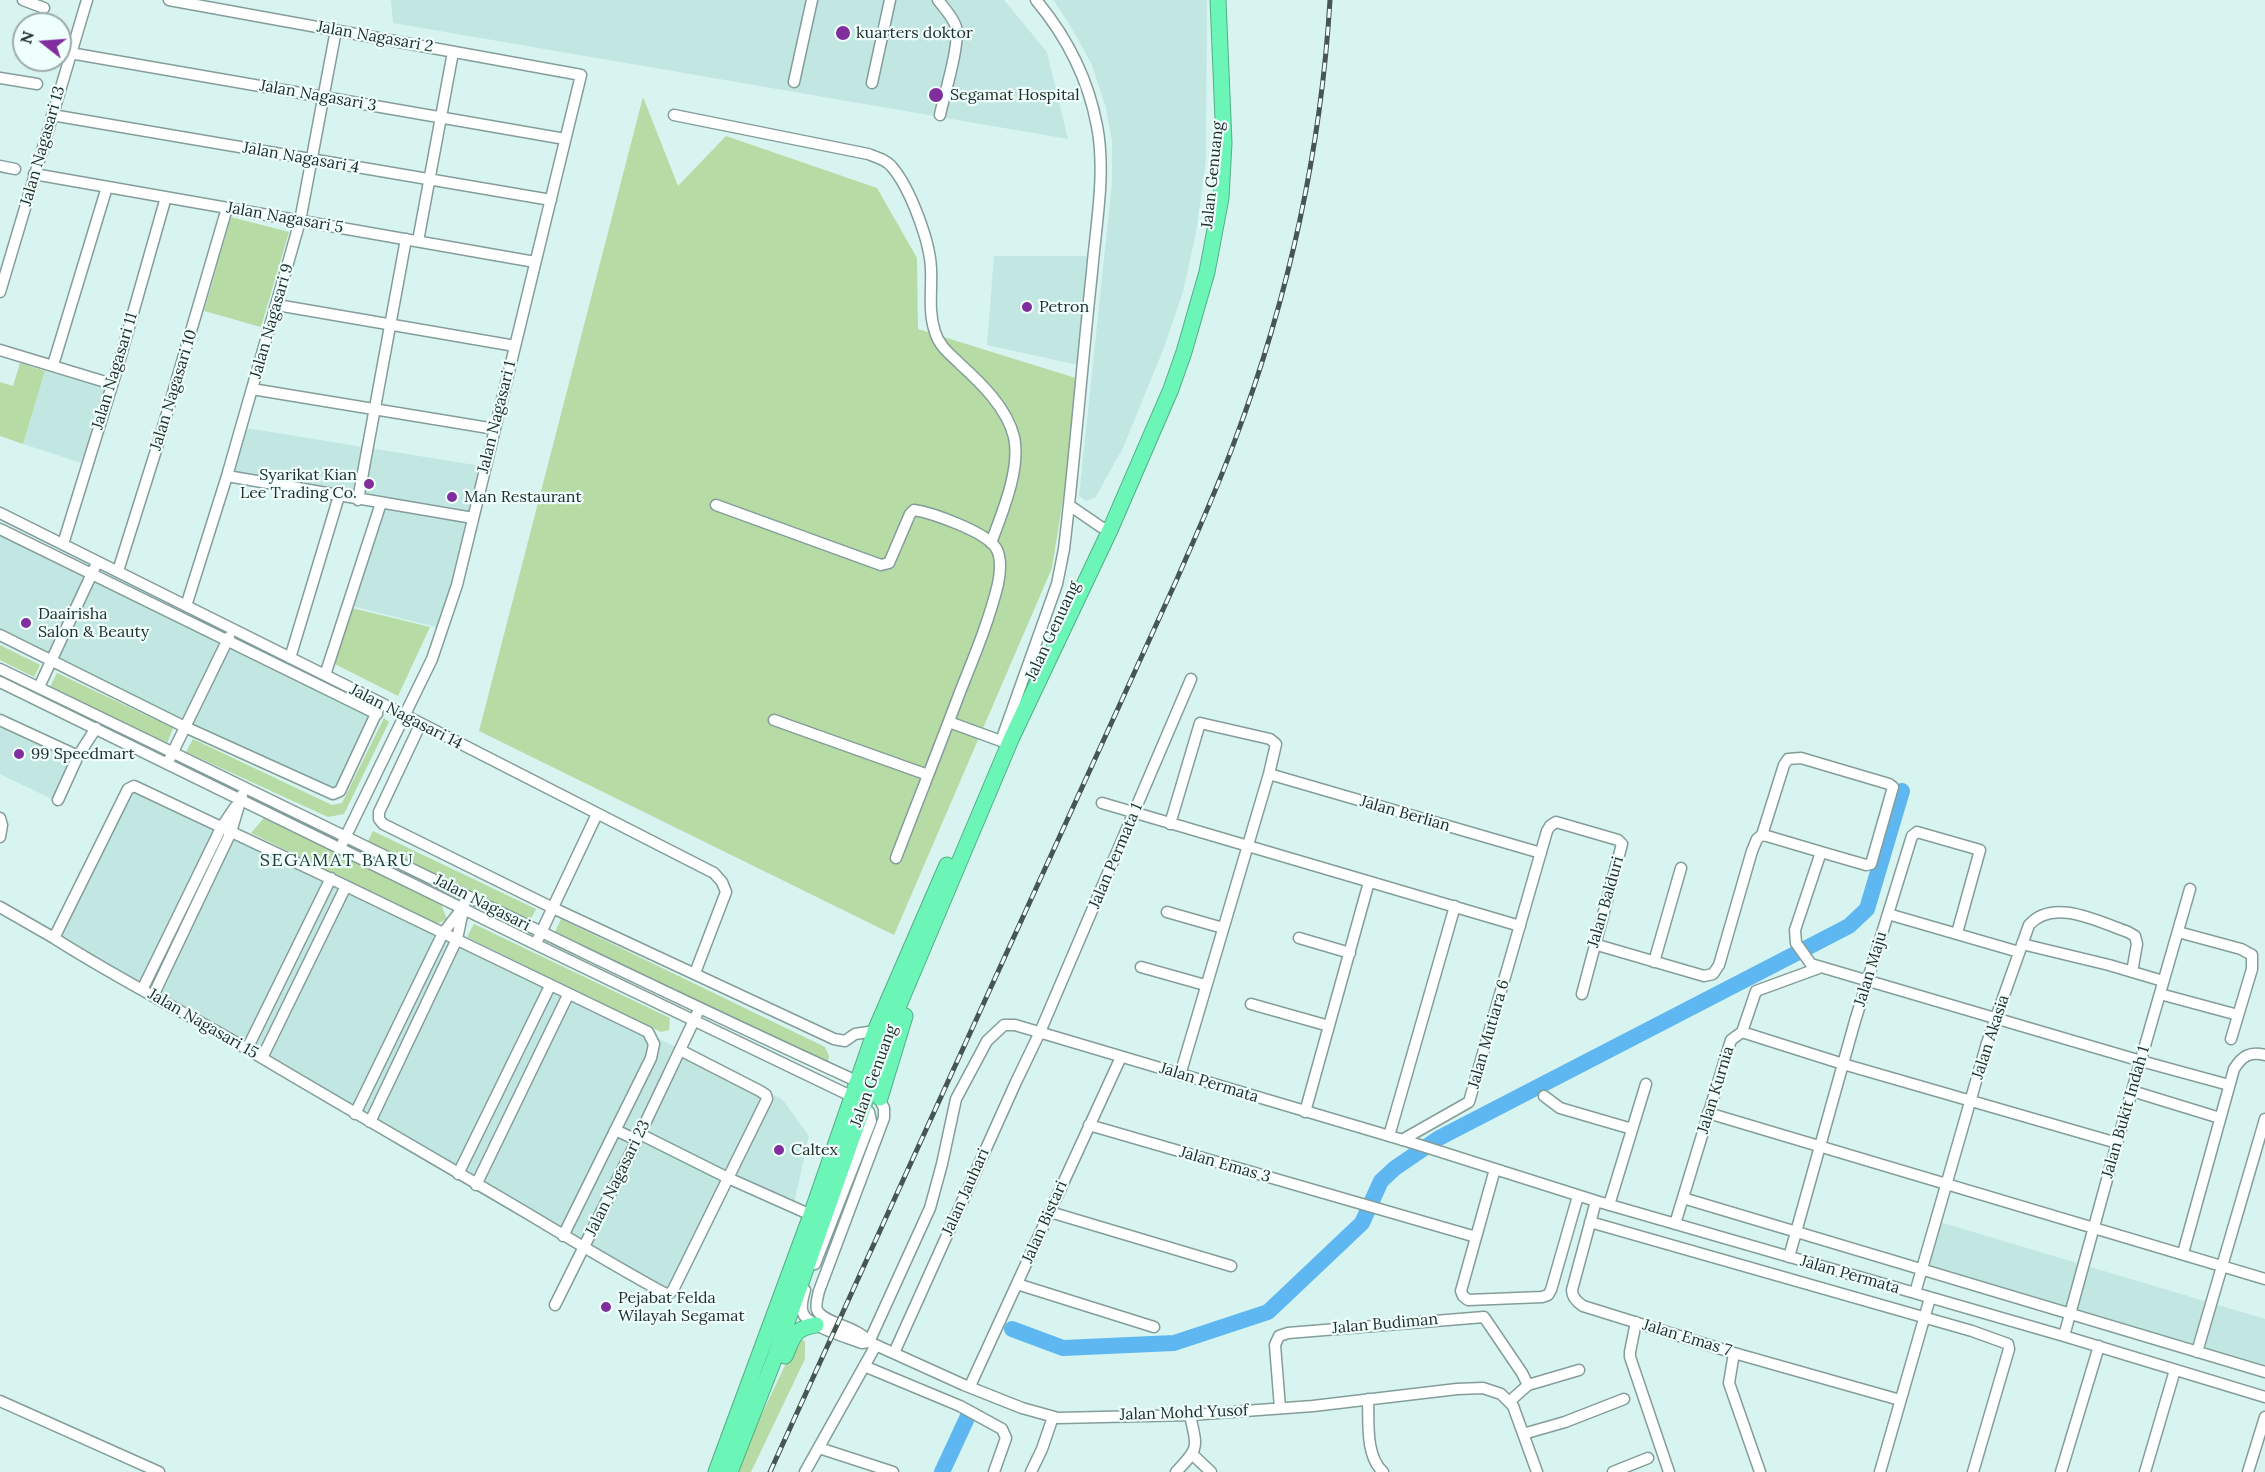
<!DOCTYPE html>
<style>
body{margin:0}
#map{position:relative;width:2265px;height:1472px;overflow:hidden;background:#d8f4f0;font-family:Lora,serif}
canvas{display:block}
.north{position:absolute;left:12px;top:12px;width:60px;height:60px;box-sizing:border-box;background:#eefffc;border:2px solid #9daba9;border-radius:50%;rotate:287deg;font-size:16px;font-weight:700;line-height:24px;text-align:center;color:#232e2c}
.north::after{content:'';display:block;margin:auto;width:21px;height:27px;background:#802d9d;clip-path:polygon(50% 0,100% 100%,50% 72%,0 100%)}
</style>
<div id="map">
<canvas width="2265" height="1472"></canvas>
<div class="north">N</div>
</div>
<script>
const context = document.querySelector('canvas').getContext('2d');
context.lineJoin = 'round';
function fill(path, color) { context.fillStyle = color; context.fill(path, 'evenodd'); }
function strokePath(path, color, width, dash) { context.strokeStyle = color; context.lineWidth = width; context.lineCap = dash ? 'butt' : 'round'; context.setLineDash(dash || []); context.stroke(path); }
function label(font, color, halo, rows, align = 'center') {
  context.font = font + ' Lora,serif'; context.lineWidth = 4.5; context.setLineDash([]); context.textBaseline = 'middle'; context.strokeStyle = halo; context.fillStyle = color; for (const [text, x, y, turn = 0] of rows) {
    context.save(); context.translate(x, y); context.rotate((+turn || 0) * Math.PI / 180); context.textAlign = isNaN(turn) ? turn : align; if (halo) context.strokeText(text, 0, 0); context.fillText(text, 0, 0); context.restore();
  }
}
const built = new Path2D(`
 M391 0H1004L1047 52 1068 139 393 23Z
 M1053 0H1207L1206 160 1196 233 1183 292 1163 350 1123 448 1095 498 1086 501 1079 496 1112 182V141L1106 108 1091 63 1068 22Z
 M994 256H1088L1078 365 987 345Z
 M45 371 105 389 81 463 23 444Z
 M246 428 481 466 440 628 351 606 383 508 231 480Z
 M0 526 381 712 343 794 0 639Z
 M0 717 83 755 60 803 0 774Z
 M136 783 782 1099 809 1136 792 1212 729 1183 674 1296 49 939Z
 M1933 1220 2265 1319V1376L1918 1271Z`);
const green = new Path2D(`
 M643 97 678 186 726 136 877 188 917 258 918 329 1082 380 1052 568 894 935 479 731Z
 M231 217 289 232 261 327 204 311Z
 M20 363 45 371 23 444 0 436V382L13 386Z
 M352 608 430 627 398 696 335 664Z
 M0 645 40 665 34 677 0 660Z
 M57 673 173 728 167 744 49 689Z
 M384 718 389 722 344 814 328 817 186 752 193 739 332 805 342 803Z
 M264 818 441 904 447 919 437 924 251 833Z
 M373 831 536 909 529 923 367 843Z
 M561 919 825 1047 829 1056 828 1061 823 1062 554 934Z
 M474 924 670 1018 669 1030 661 1032 467 937Z
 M799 1336 805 1342V1359L751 1472H738L759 1420Z`);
const river = new Path2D(`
 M1012 1329 1063 1348 1174 1343 1268 1312 1362 1223 1381 1181 1395 1168 1439 1138 1849 926 1867 909 1902 791
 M942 1472 968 1416`);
const minor = new Path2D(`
 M23 0 44 8
 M169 0 581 75 457 585 432 659 343 842
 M938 0C944 8 953 17 956 27 960 46 944 95 940 115
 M70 53 565 139
 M0 78 37 84
 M794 82 812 0
 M872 83 890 0
 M52 115 551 200
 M674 115 868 154C876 157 887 160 892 167 910 188 930 241 931 269 932 290 928 311 935 332 939 346 950 354 960 364 981 383 1007 408 1014 437 1021 469 1002 513 991 543
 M0 166 15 169
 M34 174 535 262
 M418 241 453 52
 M0 292 87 0
 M277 305 515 346
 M0 350 112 384
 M53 365 107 187
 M252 389 495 429
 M227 476 473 518
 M358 500 406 239
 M716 505 881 565 889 563 910 514 914 510C933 513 986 532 996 548 1002 558 1000 574 998 584 989 621 974 657 960 692 939 748 917 803 896 858
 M1069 505 1101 527 1110 530
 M0 513 381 703 714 873 722 882 726 892 695 973
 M0 529 377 714
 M63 544 118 366 166 197
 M118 571 158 444 227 208
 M186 606 227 476 300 221 336 30
 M0 635 185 727 333 794 340 791 381 703
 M290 658 339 496
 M0 669C288 807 573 951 863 1084
 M325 675 381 503
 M0 682 535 944 853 1097 869 1112 871 1121 815 1264
 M39 687 95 567
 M0 720 78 756
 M774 720 928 775
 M949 722 1001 741 1057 584 1064 549C1075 457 1082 364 1092 272 1096 224 1106 173 1097 126 1088 78 1067 37 1036 0
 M420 725 379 812V819L383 824 553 908 834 1039 845 1041 855 1034 875 1031
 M170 758 229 637
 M1269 774 1541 853
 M58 800 78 756 96 728
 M1102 803 1520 926
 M0 818 2 825 0 837
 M1170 824 1200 723 1270 739 1276 744 1269 774 1180 1075
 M1762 835 1784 765 1788 759 1801 758 1889 784 1893 787 1871 864 1866 865 1821 852
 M0 907 54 938
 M1167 912 1223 928
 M1888 914 2019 952
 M2178 932 2241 949 2252 955V969L2231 1039
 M1299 938 1350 953
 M538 939 597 814
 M1594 944 1704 976 1713 974 1719 965 1752 851 1757 839 1762 835 1767 836 1821 852 1795 930 1796 943 1811 964 2141 1061 2229 1085
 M2022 944 2109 965 2163 981
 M1654 962 1681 868
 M1141 967 1205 985
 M142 990 221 828 235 807
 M2160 994 2238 1015
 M153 996 231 832 242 795
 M1251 1004 1329 1026
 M1742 1032 1843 1064 2117 1143
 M247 1049 331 878
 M262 1058 346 886
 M2132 1091 2220 1118
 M1544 1096 1560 1108 1632 1129
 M1305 1112 1369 882
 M1708 1113 2265 1279
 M355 1114 443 933 461 910
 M370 1122 457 939 465 901
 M1089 1125 1476 1237
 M615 1130 637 1140
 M640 1134 728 1178 811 1215
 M1389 1136 1455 906
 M1402 1140 1469 1102 1547 831 1550 826 1556 822 1618 840 1622 844 1582 994
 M1495 1169 1461 1291 1463 1296 1468 1300 1542 1297 1548 1295 1551 1290 1578 1196
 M458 1174 550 986
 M476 1185 568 995
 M1683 1198 2265 1372
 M1596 1201 1572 1290C1572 1297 1577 1302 1583 1306L1734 1353 1900 1400
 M1609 1205 1646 1084
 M1050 1212 1231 1266
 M1590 1222 1972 1331 2008 1344 2009 1349 1973 1472
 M1675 1224 1731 1040 1742 1032 1756 991 1819 968
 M563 1236 651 1058 654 1044 648 1032 346 886 134 786 128 789 54 938C116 978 183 1011 247 1049 339 1104 432 1157 525 1212 572 1240 618 1268 666 1294L670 1293 673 1290 767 1099 766 1095 760 1091 680 1050
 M2183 1253 2234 1069C2242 1056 2250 1051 2265 1055
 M1789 1257 1855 1021 1912 836 1917 832 1980 850 1957 933
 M1017 1284 1154 1327
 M805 1290C803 1297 800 1306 803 1313 807 1326 849 1338 862 1343L869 1342 964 1385 1022 1408 1058 1418 1190 1415 1313 1406 1457 1389 1483 1388 1501 1394 1513 1406 1537 1472
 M1915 1293 1987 1043 2029 925C2053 897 2099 922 2128 932L2135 936 2137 944 2132 972
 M555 1305 640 1134 697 1014
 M1636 1322 1630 1352V1357L1669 1472
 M2064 1336 2117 1143 2190 889
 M869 1342 930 1208 942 1164 956 1099 987 1041 1004 1025H1015L1413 1143 1596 1201 2064 1336 2265 1397
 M869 1342C858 1326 824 1324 817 1310 815 1304 818 1296 819 1291L884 1118V1108L876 1093
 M2197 1352 2265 1119
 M894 1353 1016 1082 1040 1032 1191 679
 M1734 1353 1729 1383 1760 1472
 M864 1366 960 1406 1002 1429 1006 1438 994 1472
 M970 1386 1121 1057
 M1368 1399C1369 1422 1365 1455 1383 1472
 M0 1401 159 1472
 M1510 1401 1528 1385 1579 1370
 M1280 1408 1275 1345 1279 1336 1288 1333 1484 1317 1522 1373 1528 1385
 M1523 1434 1565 1422 1624 1399
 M819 1448 893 1472
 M1193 1455 1211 1472
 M805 1472 876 1345
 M1031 1472 1042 1449 1053 1417
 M1176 1472C1200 1447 1197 1448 1190 1415
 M1613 1472 1648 1458
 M1880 1472 1930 1298
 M2061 1472 2099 1346
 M2145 1472 2175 1370
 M2248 1472 2265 1417`);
const highway = new Path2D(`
 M880 1098 905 1016
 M785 1356C794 1336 793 1329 816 1325
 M716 1472 811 1215 875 1031 947 865
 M730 1472 772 1365 899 1005 1012 737 1110 530 1171 389 1184 352 1207 272 1221 198 1224 143 1218 0`);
const rail = new Path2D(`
 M770 1472 1177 579C1197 533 1218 487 1235 440 1288 299 1321 150 1330 0`);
const markers = [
 [843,33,8,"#802d9d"],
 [936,95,8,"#802d9d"],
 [1027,307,6,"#802d9d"],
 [369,484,6,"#802d9d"],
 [452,497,6,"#802d9d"],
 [26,623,6,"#802d9d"],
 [19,754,6,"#802d9d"],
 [779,1150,6,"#802d9d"],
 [606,1307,6,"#802d9d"]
];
const poiNames = [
 ["kuarters doktor",856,33],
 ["Segamat Hospital",950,95],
 ["Petron",1039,307],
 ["Syarikat Kian",357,475,"right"],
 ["Lee Trading Co.",357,493,"right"],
 ["Man Restaurant",464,497],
 ["Daairisha",38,614],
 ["Salon & Beauty",38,632],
 ["99 Speedmart",31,754],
 ["Caltex",791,1150],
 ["Pejabat Felda",618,1298],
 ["Wilayah Segamat",618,1316]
];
const streetNames = [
 ["Jalan Nagasari 2",375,37,10],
 ["Jalan Nagasari 3",318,96,10],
 ["Jalan Nagasari 13",43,146,-74],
 ["Jalan Nagasari 4",301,158,10],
 ["Jalan Genuang",1213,175,-84],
 ["Jalan Nagasari 5",285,218,10],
 ["Jalan Nagasari 9",272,321,-74],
 ["Jalan Nagasari 11",115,371,-73],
 ["Jalan Nagasari 10",174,390,-73],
 ["Jalan Nagasari 1",497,417,-76],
 ["Jalan Genuang",1053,631,-65],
 ["Jalan Nagasari 14",406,717,27],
 ["Jalan Berlian",1405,814,16],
 ["Jalan Permata 1",1116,856,-67],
 ["Jalan Balduri",1606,902,-74],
 ["Jalan Nagasari",482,903,27],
 ["Jalan Maju",1871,969,-73],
 ["Jalan Nagasari 15",203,1024,30],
 ["Jalan Mutiara 6",1489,1034,-74],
 ["Jalan Akasia",1991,1037,-72],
 ["Jalan Genuang",874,1076,-70],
 ["Jalan Permata",1209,1083,17],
 ["Jalan Kurnia",1716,1090,-73],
 ["Jalan Bukit Indah 1",2126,1112,-74],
 ["Jalan Emas 3",1225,1165,16],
 ["Jalan Nagasari 23",618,1178,-64],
 ["Jalan Jauhari",966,1192,-66],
 ["Jalan Bistari",1045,1222,-66],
 ["Jalan Permata",1850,1275,16],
 ["Jalan Budiman",1385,1324,-5],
 ["Jalan Emas 7",1687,1338,17],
 ["Jalan Mohd Yusof",1184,1413,-2]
];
const neighbourhoodNames = [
 ["SEGAMAT BARU",337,861]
];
fill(built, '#c2e7e3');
fill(green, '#b6dba5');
strokePath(river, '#5eb7f0', 16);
strokePath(minor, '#839d9a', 13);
strokePath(highway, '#52af86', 17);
strokePath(minor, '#fff', 10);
strokePath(highway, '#6bf5b7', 15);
strokePath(rail, '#475653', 5);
strokePath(rail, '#eefffc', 3, [9]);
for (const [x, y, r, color] of markers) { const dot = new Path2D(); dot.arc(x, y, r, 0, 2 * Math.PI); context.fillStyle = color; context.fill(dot); strokePath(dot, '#eefffc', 2); }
label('16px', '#232e2c', '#eefffc', poiNames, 'left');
label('16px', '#232e2c', '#eefffc', streetNames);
context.letterSpacing = '1.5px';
label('18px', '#1f3734', '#eefffc', neighbourhoodNames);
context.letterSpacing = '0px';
</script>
